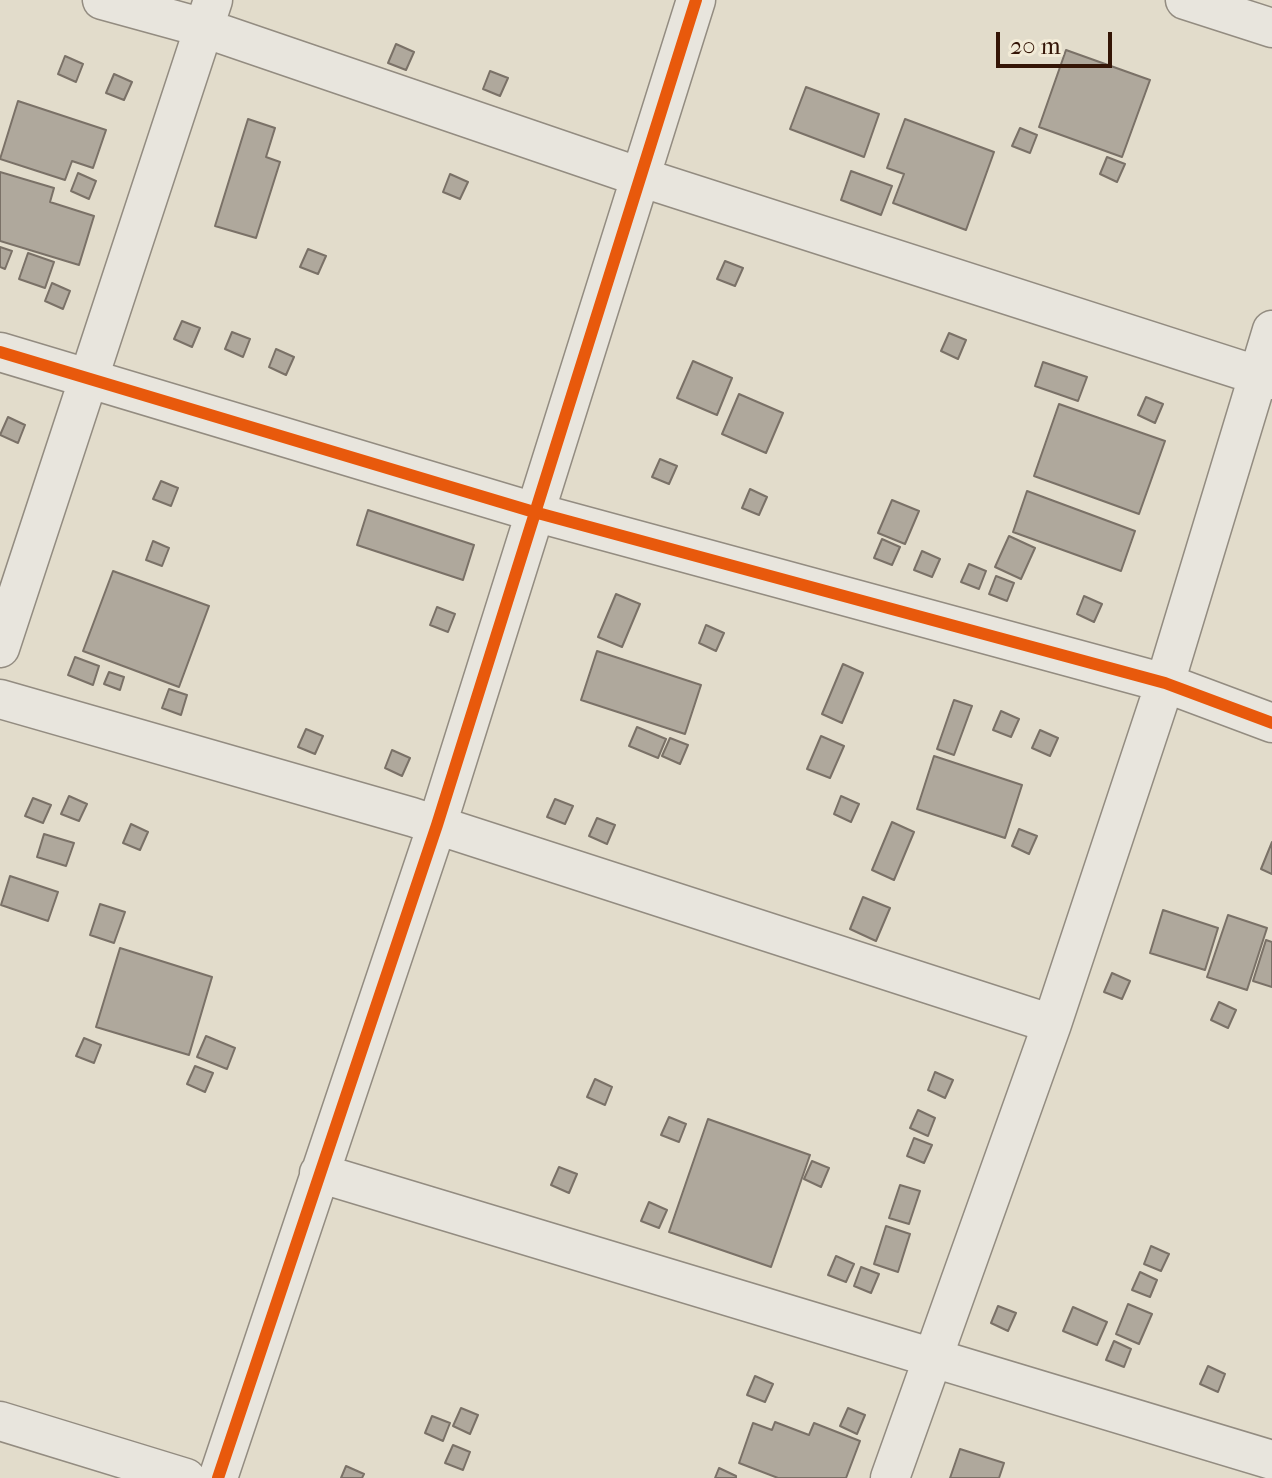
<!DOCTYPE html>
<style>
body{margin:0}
#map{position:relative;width:1272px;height:1478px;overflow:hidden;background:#e2dccb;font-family:"IM FELL French Canon",serif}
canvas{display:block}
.scale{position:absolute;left:996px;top:32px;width:116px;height:36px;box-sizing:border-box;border:4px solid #341506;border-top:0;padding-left:10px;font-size:24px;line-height:28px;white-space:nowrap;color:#341506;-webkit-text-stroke:6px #f2ebd7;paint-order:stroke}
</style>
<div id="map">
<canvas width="1272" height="1478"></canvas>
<div class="scale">20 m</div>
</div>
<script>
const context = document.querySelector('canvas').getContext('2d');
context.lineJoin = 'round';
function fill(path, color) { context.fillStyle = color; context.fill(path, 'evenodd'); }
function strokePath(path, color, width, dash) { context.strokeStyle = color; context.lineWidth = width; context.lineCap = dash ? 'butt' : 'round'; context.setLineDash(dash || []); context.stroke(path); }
const building = new Path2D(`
 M396 44 414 52 406 70 388 63Z
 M1066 50 1150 80 1122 157 1039 127Z
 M65 56 83 64 76 82 58 74Z
 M490 71 508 78 500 96 483 89Z
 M114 74 132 82 124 100 106 93Z
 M806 87 879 114 864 157 790 129Z
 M18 101 106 130 93 168 72 161 65 180 0 159Z
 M248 119 275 128 266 157 280 162 256 238 215 226Z
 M905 119 994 152 966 230 893 203 904 174 887 168Z
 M1020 128 1037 135 1030 153 1012 146Z
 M1107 157 1125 164 1117 182 1100 174Z
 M851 171 892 186 881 215 841 200Z
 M0 172 54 188 50 202 94 216 79 265 0 241Z
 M78 173 96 181 89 199 71 191Z
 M450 174 468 182 460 199 443 192Z
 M0 247 12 251 5 269 0 267Z
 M308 249 326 256 318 274 300 267Z
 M28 253 54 262 45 288 19 279Z
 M725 261 743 268 735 286 717 279Z
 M52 283 70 291 63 309 45 301Z
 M182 321 200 328 192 347 174 339Z
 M232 332 250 339 243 357 225 349Z
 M949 333 966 340 958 359 941 351Z
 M276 349 294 357 286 375 269 367Z
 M693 361 732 378 717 415 677 398Z
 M1043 362 1087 377 1078 401 1035 386Z
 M739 394 783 413 766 453 722 434Z
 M1146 397 1163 404 1155 423 1138 415Z
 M1059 404 1165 441 1139 514 1034 476Z
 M8 417 25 425 18 443 0 435Z
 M660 459 677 466 669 484 652 477Z
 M161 481 178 488 171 506 153 499Z
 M750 489 767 497 759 515 742 508Z
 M1027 491 1135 531 1121 571 1013 532Z
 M892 500 919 511 905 544 878 533Z
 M368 510 474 545 463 580 357 545Z
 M1009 536 1035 548 1021 579 995 567Z
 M882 539 900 547 892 565 874 558Z
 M153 541 169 548 162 566 146 560Z
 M922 551 940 559 932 577 914 570Z
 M969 564 986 571 979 589 961 582Z
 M113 571 209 606 179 687 83 651Z
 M996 576 1014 583 1007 601 989 594Z
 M616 594 640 604 622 647 598 637Z
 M1084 596 1102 604 1094 622 1077 614Z
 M437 607 455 614 448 632 430 625Z
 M706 625 724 633 716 651 699 643Z
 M597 651 701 685 685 734 581 700Z
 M75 657 99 666 93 685 68 675Z
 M843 664 863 673 842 723 822 714Z
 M109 672 124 677 120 690 104 684Z
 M169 689 187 695 181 715 162 708Z
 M954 700 972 706 954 755 937 749Z
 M1001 711 1019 719 1011 737 993 730Z
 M637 727 666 739 658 758 629 746Z
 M306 729 323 736 315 754 298 747Z
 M1040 730 1058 738 1050 756 1032 748Z
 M821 736 844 746 830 778 807 769Z
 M670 738 688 745 680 764 662 756Z
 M392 750 410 758 402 776 385 768Z
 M934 756 1022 785 1005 838 917 809Z
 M69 796 87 804 79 821 61 814Z
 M841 796 859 804 851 822 834 814Z
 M33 798 51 805 43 823 25 816Z
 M555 799 573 806 565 824 547 817Z
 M597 818 615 825 607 844 589 836Z
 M892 822 914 832 894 880 872 870Z
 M131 824 148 832 140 850 123 843Z
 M1019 829 1037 836 1029 854 1012 846Z
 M44 834 74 843 66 866 37 857Z
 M1272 842V874L1261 869Z
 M10 876 58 892 48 921 1 905Z
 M863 897 890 908 876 941 850 929Z
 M100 904 125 912 114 943 90 935Z
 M1163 910 1218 928 1205 970 1150 953Z
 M1228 915 1267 928 1247 990 1207 977Z
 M1266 940 1272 942V987L1253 981Z
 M120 948 212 977 189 1055 96 1027Z
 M1112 973 1130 981 1122 999 1104 992Z
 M1219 1002 1236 1010 1228 1028 1211 1020Z
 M206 1036 235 1048 227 1069 197 1057Z
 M84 1038 101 1045 94 1063 76 1056Z
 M195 1066 213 1073 205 1092 187 1084Z
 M935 1072 953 1080 945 1098 928 1090Z
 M595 1079 612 1087 605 1105 587 1097Z
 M918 1110 935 1118 928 1136 910 1128Z
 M669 1117 686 1124 679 1142 661 1135Z
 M708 1119 810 1155 771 1267 669 1232Z
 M914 1138 932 1145 924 1163 907 1156Z
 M812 1161 829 1168 821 1187 804 1179Z
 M559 1167 577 1174 569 1193 551 1185Z
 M900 1185 920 1191 909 1224 889 1218Z
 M649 1202 667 1210 659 1228 641 1221Z
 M886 1226 910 1234 898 1272 874 1264Z
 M1151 1246 1169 1254 1161 1271 1144 1264Z
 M836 1256 854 1264 846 1282 828 1275Z
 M861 1267 879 1274 871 1293 854 1286Z
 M1140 1272 1157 1280 1150 1297 1132 1290Z
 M1128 1304 1152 1314 1139 1344 1116 1334Z
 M998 1306 1016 1313 1008 1331 991 1323Z
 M1073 1307 1107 1322 1097 1345 1063 1331Z
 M1114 1341 1131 1349 1124 1367 1106 1360Z
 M1208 1366 1225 1374 1218 1392 1200 1384Z
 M755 1376 773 1384 765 1402 747 1395Z
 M461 1408 478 1415 470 1434 453 1426Z
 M848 1408 865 1415 857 1434 840 1426Z
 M432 1416 450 1423 443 1441 425 1433Z
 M775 1422 809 1435 814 1423 860 1441 846 1478H778L739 1463 753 1423 772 1430Z
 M453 1445 470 1452 463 1470 445 1463Z
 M960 1449 1004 1463 999 1478H950Z
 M346 1466 364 1474 362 1478H341Z
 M719 1468 736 1476V1478H715Z`);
const minor = new Path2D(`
 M102 0 204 28 640 177 1272 380
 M1185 0 1272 28
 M0 352 534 512 1165 683 1272 723
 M0 648 213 0
 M0 699 412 817 1052 1024
 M319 1173 1272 1460
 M0 1421 186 1478
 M218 1478 437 825 696 0
 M890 1478 1052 1024 1165 683 1272 330`);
const cycleway = new Path2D(`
 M0 352 534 512 1165 683 1272 723
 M218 1478 437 825 696 0`);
fill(building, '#afa89c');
strokePath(building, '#7a7167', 2);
strokePath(minor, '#938c81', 41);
strokePath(minor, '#e8e5dd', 38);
strokePath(cycleway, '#e8590c', 12);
</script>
